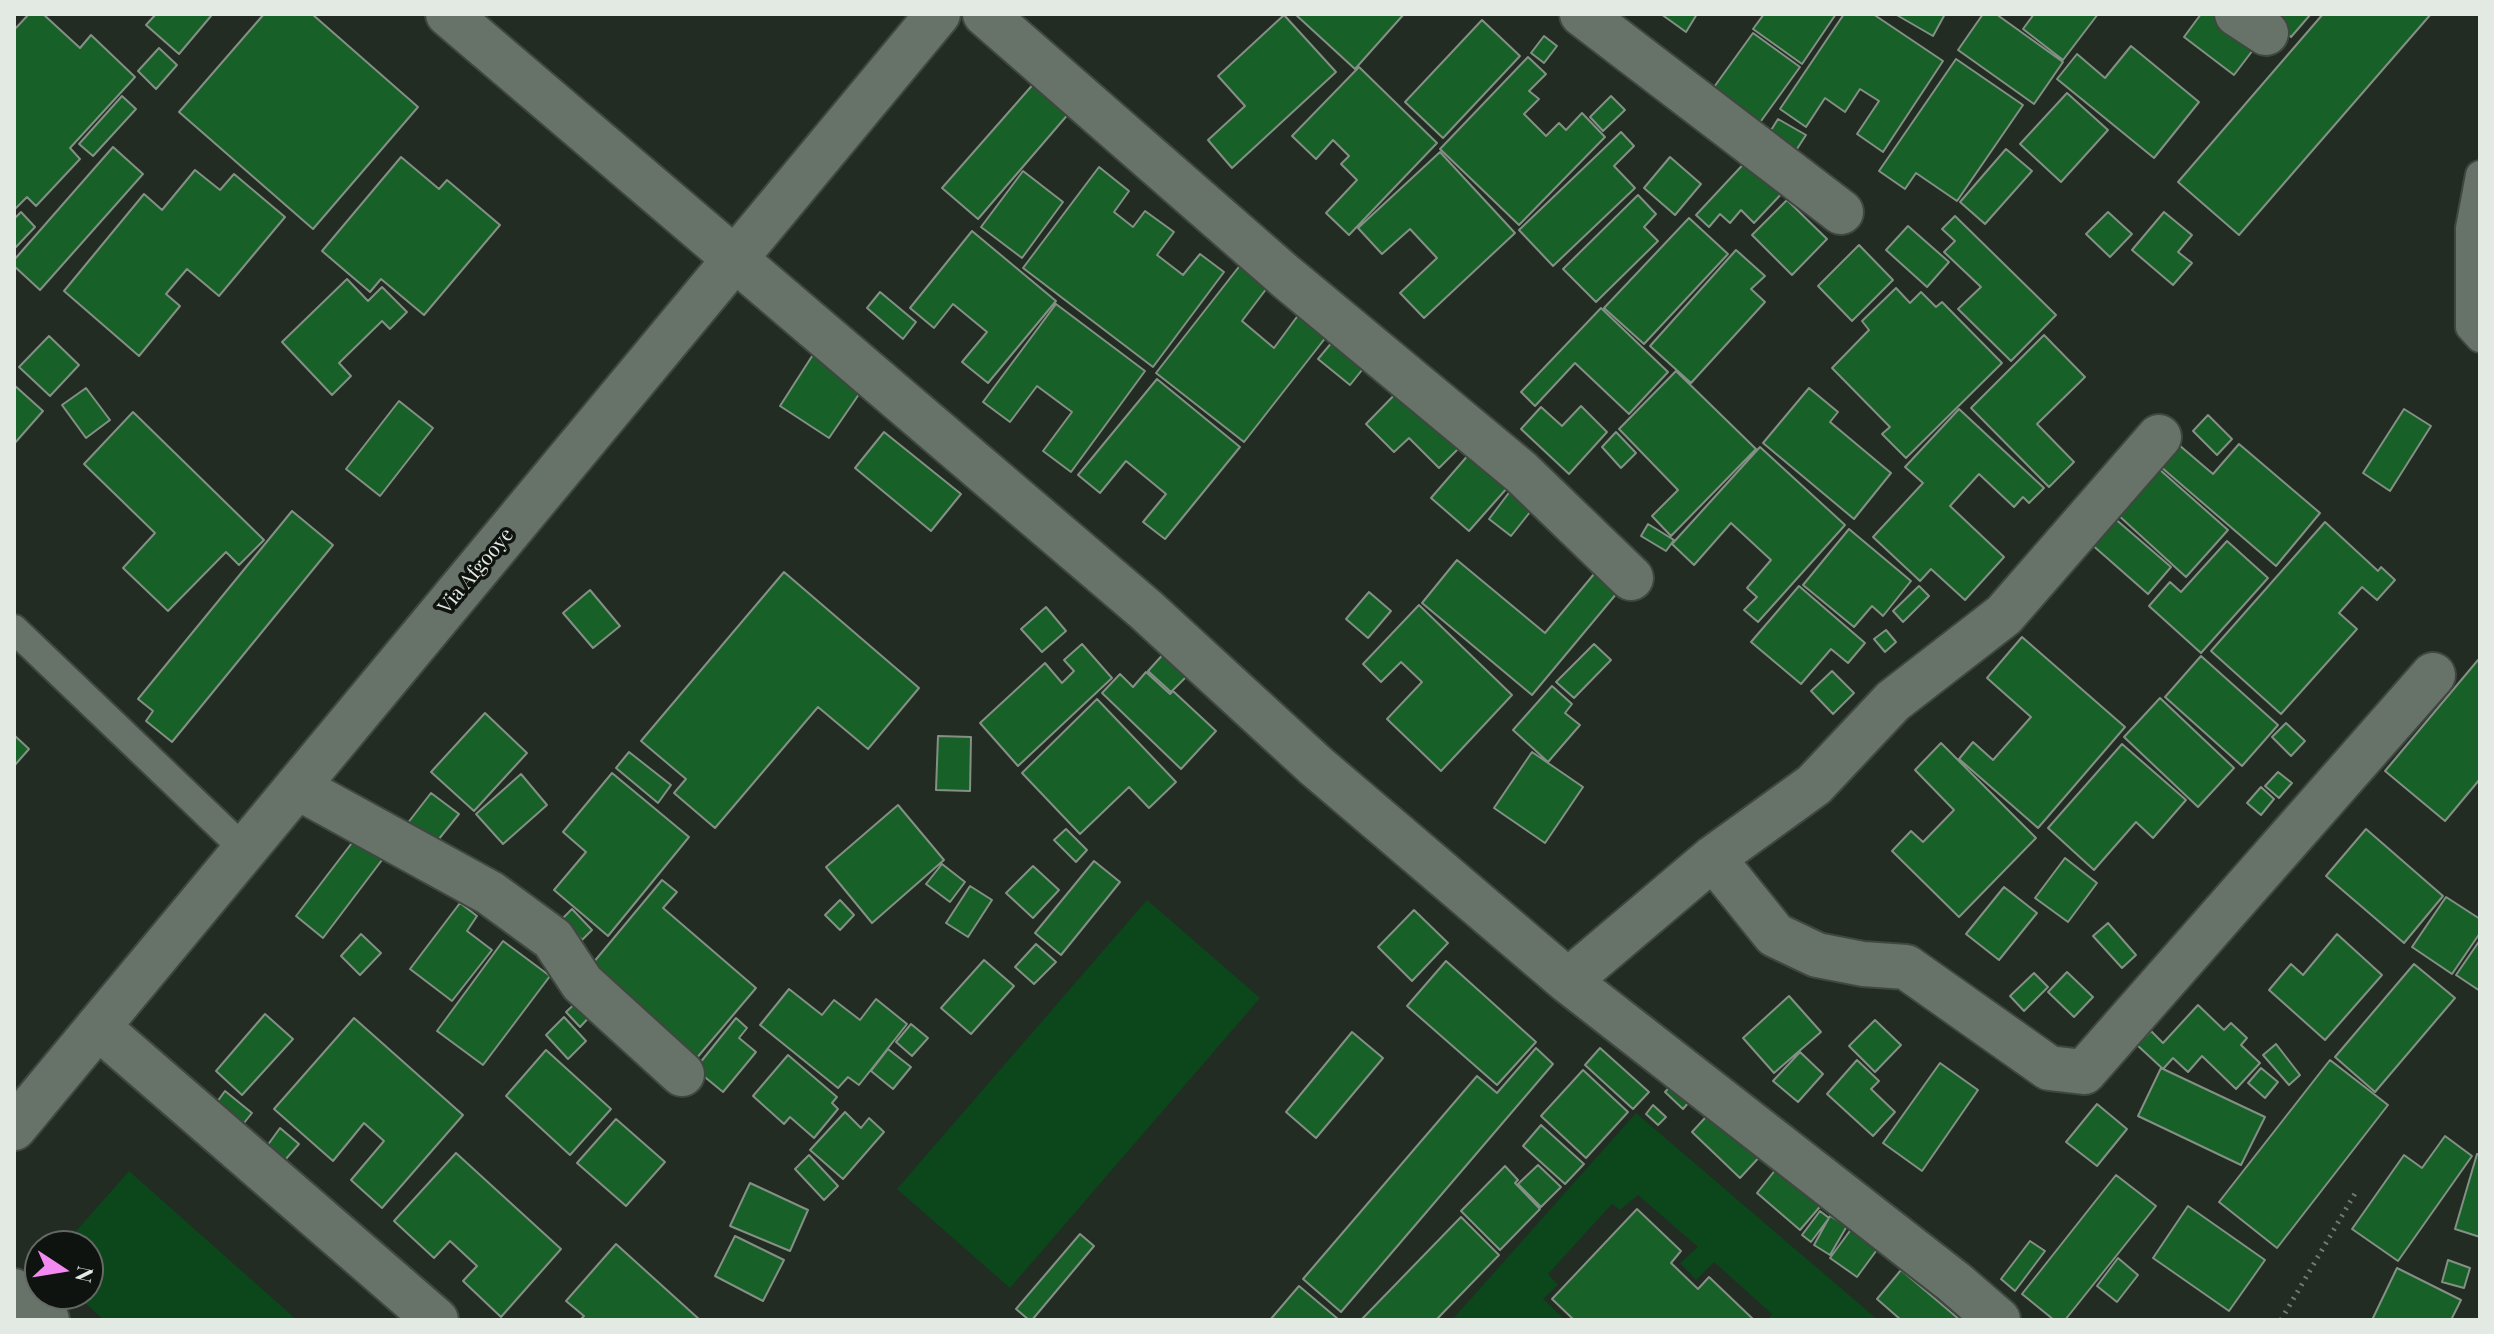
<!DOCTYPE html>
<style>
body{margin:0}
#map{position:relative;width:2494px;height:1334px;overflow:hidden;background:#222c23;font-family:"Playfair Display",serif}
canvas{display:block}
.frame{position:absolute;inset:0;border:16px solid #e3e9e3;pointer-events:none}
.north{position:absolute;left:24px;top:1230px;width:80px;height:80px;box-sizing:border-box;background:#0f130f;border:2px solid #646964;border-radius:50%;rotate:102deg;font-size:22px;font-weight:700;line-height:32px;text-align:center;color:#e3e9e3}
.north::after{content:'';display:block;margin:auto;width:28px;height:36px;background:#f28af2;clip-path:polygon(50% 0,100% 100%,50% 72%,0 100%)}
</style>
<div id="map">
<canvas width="2494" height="1334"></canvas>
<div class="frame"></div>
<div class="north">N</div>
</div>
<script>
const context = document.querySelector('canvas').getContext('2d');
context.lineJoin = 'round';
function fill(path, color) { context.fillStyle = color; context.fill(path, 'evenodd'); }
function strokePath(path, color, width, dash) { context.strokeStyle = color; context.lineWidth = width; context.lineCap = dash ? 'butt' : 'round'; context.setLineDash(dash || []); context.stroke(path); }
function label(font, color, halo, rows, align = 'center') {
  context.font = font + ' "Playfair Display",serif'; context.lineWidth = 7; context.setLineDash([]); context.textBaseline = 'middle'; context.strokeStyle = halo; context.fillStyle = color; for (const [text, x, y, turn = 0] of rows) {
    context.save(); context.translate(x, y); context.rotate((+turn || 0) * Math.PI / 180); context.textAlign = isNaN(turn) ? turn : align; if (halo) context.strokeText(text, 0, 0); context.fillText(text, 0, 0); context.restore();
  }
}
const green = new Path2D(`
 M1147 900 1260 998 1010 1288 897 1189Z
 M1636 1113 1878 1320H1767L1772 1314 1714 1262 1696 1280 1680 1263 1698 1247 1638 1195 1620 1210 1612 1204 1548 1274 1558 1285 1543 1299 1565 1320H1452Z
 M129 1171 297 1320H104L75 1294H88V1246H63Z`);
const building = new Path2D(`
 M29 14H43L80 48 91 35 135 77 70 148 80 159 36 206 27 197 14 210V30Z
 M156 14H209L211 16 179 54 146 25Z
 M264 14H312L418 107 313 229 179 112Z
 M1295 14H1404L1355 69Z
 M1661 14H1697L1686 32Z
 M1764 14H1836L1802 64 1753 29Z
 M1844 14H1873L1943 61 1883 152 1857 134 1879 101 1860 89 1845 112 1825 98 1806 127 1780 109Z
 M1895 14H1945L1933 36Z
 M1983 14H1996L2063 62 2034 104 1958 50Z
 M2034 14H2098L2063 60 2023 29Z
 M2201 14H2214L2256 46 2234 75 2184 37Z
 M2265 14H2309L2310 15 2291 37Z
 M2323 14H2431L2239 235 2178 182Z
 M1284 15 1336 72 1232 168 1208 140 1245 106 1218 76Z
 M1482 20 1520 56 1443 138 1405 102Z
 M1753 33 1800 67 1756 128 1709 94Z
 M1544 36 1557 46 1544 63 1531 53Z
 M2131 46 2199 102 2154 158 2057 79 2077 54 2105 78Z
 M159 48 177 65 156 89 138 71Z
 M1528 57 1546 74 1529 91 1539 99 1524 114 1546 136 1559 123 1566 130 1582 113 1605 137 1519 225 1440 149Z
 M1956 59 2023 105 1957 201 1916 173 1905 189 1879 171Z
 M1359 67 1437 143 1349 235 1326 213 1357 180 1341 164 1349 156 1333 140 1316 159 1292 136Z
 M1036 81 1070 112 978 219 942 188Z
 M2067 93 2108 130 2061 182 2020 144Z
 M122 96 136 109 93 156 79 144Z
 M1611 96 1625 110 1603 131 1590 117Z
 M1778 119 1806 135 1795 152 1768 135Z
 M1621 132 1634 146 1614 166 1635 188 1553 266 1519 230Z
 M113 147 143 174 40 290 14 266V260Z
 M2006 149 2032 171 1985 224 1960 202Z
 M1440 152 1515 233 1424 318 1400 293 1437 258 1410 229 1382 254 1358 228Z
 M1751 156 1786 189 1754 223 1741 210 1730 223 1720 214 1709 227 1696 215Z
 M401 157 439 189 447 180 500 225 424 315 381 279 370 292 322 251Z
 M1670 157 1701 184 1675 215 1644 188Z
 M1099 167 1129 191 1114 212 1133 227 1145 211 1174 232 1157 255 1183 275 1200 254 1224 272 1153 367 1023 268Z
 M195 170 220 190 234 174 285 217 219 296 187 269 166 294 180 306 139 356 64 291 144 194 162 210Z
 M1023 171 1063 202 1022 258 981 227Z
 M1638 195 1656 214 1644 227 1658 241 1596 302 1563 269Z
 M1787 200 1827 239 1792 275 1752 235Z
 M21 212 35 227 15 248 14 219Z
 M2108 212 2132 234 2110 257 2086 234Z
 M2164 212 2192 235 2178 252 2192 263 2173 285 2132 250Z
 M1955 216 2056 315 2011 361 1958 309 1981 287 1944 252 1955 241 1942 229Z
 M1689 218 1728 254 1644 344 1604 308Z
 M1908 226 1949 262 1927 287 1886 250Z
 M972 231 1056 301 988 383 962 362 987 332 953 304 934 328 910 308Z
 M1859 245 1893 280 1852 321 1818 286Z
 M1736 250 1765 276 1751 289 1765 302 1691 383 1650 346Z
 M1245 259 1273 280 1242 321 1274 348 1302 310 1330 332 1244 442 1156 373Z
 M347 279 368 301 382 287 407 312 390 329 382 321 339 363 351 376 332 395 282 342Z
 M1896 288 1910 303 1921 292 1936 307 1942 302 2002 363 1906 458 1882 434 1890 427 1832 368 1869 330 1862 321Z
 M880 292 916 322 903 339 867 308Z
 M1056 304 1145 371 1071 472 1043 451 1072 412 1037 386 1010 422 983 402Z
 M1601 308 1668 372 1629 414 1575 363 1535 406 1521 392Z
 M1338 335 1370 360 1350 385 1318 359Z
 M2044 335 2085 377 2037 424 2074 462 2049 487 1971 408Z
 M49 336 79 365 50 396 19 367Z
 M816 350 866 384 829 438 780 406Z
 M1676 371 1756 449 1671 536 1652 516 1678 490 1619 429Z
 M1157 379 1240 447 1165 539 1143 522 1166 494 1126 461 1100 493 1078 475Z
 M1405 384 1464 443 1439 468 1409 438 1394 452 1366 424Z
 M14 385 43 411 14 444Z
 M86 388 110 420 86 438 62 405Z
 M1809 388 1838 412 1830 422 1891 473 1854 519 1763 443Z
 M399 401 433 428 380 496 346 469Z
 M1581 406 1607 432 1569 474 1521 429 1541 407 1562 426Z
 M1959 409 2044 488 2029 503 2023 497 2014 507 1979 474 1950 506 2004 557 1965 600 1931 569 1920 581 1873 537 1923 483 1905 467Z
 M2404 409 2431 426 2390 491 2363 473Z
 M133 412 264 540 239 565 226 552 168 611 123 568 155 533 84 464Z
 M2208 415 2232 439 2217 455 2193 431Z
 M884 432 961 494 931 531 855 468Z
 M1616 432 1636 453 1621 468 1602 447Z
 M2239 444 2320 513 2276 566 2161 467 2179 445 2213 474Z
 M1760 447 1845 525 1758 622 1744 610 1757 597 1747 588 1771 560 1731 523 1694 565 1672 544Z
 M1470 453 1508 487 1469 531 1431 498Z
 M2159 469 2228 530 2186 577 2117 514Z
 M1511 490 1534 507 1511 536 1489 519Z
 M292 511 333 545 172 742 146 721 153 711 138 699Z
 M2113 517 2171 567 2148 594 2090 543Z
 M2325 522 2378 571 2381 567 2395 580 2377 600 2362 587 2339 613 2357 629 2281 714 2211 651Z
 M1648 524 1674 540 1666 551 1641 536Z
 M1849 529 1911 581 1883 616 1872 606 1854 627 1803 585Z
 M2227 541 2268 578 2201 653 2149 606 2170 582 2181 592Z
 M1457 560 1545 633 1599 568 1622 587 1532 695 1422 603Z
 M784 572 919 688 868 749 818 707 715 828 674 793 686 779 641 741Z
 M1799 586 1865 643 1848 663 1831 649 1801 684 1751 642Z
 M1919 586 1929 596 1903 622 1893 611Z
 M590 590 620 626 593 648 563 613Z
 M1369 592 1391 611 1368 638 1346 619Z
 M1419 605 1512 695 1441 771 1387 719 1422 682 1401 662 1381 682 1363 664Z
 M1046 607 1066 631 1042 652 1021 629Z
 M1886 630 1896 642 1885 652 1874 639Z
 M2022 637 2125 727 2038 828 1959 759 1973 742 1993 760 2031 717 1987 678Z
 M1082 644 1112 678 1018 766 980 723 1045 663 1062 683 1074 671 1064 660Z
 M1594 644 1611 660 1574 698 1556 682Z
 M1167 650 1191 672 1171 692 1148 671Z
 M2201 656 2278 725 2242 766 2165 697Z
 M2478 660 2480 662V779L2445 821 2385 771Z
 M1832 671 1854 693 1833 714 1811 691Z
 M1146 672 1170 694 1173 691 1216 731 1181 769 1102 693 1120 674 1133 687Z
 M1552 686 1572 704 1565 713 1580 725 1548 762 1513 730Z
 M2160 698 2234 768 2198 807 2124 737Z
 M1097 699 1176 782 1149 808 1129 787 1080 834 1022 773Z
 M485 713 527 753 474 811 431 772Z
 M2286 723 2305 741 2291 756 2272 737Z
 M14 735 29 749 14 766Z
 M938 736 971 737 970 791 936 790Z
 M1941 743 2036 838 1959 917 1892 851 1911 831 1923 842 1954 810 1915 770Z
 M2122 744 2186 800 2153 838 2136 822 2094 870 2048 828Z
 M629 752 671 785 658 803 616 768Z
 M1532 752 1583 787 1545 843 1494 808Z
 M2278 772 2292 783 2279 798 2265 786Z
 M612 773 689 837 608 936 554 890 586 852 563 832Z
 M521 774 547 805 503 844 476 814Z
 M2261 787 2274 799 2261 815 2247 803Z
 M431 793 459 814 434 845 407 824Z
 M898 805 944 860 872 923 826 867Z
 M1066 829 1087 850 1076 862 1054 840Z
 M2366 829 2443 896 2404 943 2326 876Z
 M358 835 385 856 323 938 296 916Z
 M2065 858 2097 883 2068 922 2035 898Z
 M1094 861 1120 882 1061 955 1035 933Z
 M942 864 965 882 950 902 926 884Z
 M1033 866 1059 890 1033 918 1006 893Z
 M662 880 677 892 663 908 756 988 690 1066 583 975Z
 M970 886 992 900 968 937 946 923Z
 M2004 887 2037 913 1999 960 1966 934Z
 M2446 897 2480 919V933L2452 974 2412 947Z
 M840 900 854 915 840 930 825 915Z
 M460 903 477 916 467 931 492 950 452 1001 410 969Z
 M572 909 592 930 582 940 562 919Z
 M1414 910 1448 943 1412 981 1378 947Z
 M2108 923 2136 955 2122 968 2093 936Z
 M361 934 381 953 360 975 341 956Z
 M2337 934 2382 975 2325 1040 2269 990 2291 964 2303 975Z
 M2480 940V991L2456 975Z
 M503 941 550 976 483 1065 437 1031Z
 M1036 944 1056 962 1034 984 1015 967Z
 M984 960 1014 986 971 1034 941 1008Z
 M1446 961 1536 1042 1497 1085 1407 1006Z
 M2414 964 2455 998 2375 1092 2335 1057Z
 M2067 972 2093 997 2074 1017 2048 992Z
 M2034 973 2048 987 2024 1011 2010 996Z
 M789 989 822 1015 834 1000 860 1020 876 999 907 1024 859 1085 848 1077 838 1088 760 1025Z
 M1789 996 1821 1032 1774 1073 1743 1038Z
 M581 998 594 1012 580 1027 566 1012Z
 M2198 1005 2224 1030 2231 1023 2247 1038 2241 1045 2260 1063 2236 1089 2202 1056 2188 1072 2173 1058 2163 1069 2137 1045 2151 1031 2163 1043Z
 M265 1014 293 1039 242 1095 216 1071Z
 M564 1017 586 1041 568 1059 546 1035Z
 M354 1018 463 1115 382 1208 351 1180 384 1141 364 1123 333 1161 274 1109Z
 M736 1018 747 1028 739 1038 756 1052 723 1092 695 1069Z
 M1875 1020 1901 1045 1875 1072 1849 1046Z
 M911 1024 928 1038 912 1056 896 1042Z
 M1352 1032 1383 1058 1316 1138 1286 1112Z
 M2276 1044 2300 1075 2289 1085 2263 1055Z
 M1536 1048 1553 1064 1341 1312 1303 1279 1477 1076 1497 1093Z
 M1600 1048 1649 1092 1633 1109 1585 1065Z
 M888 1049 911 1067 893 1089 871 1071Z
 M546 1050 611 1109 570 1155 506 1096Z
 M1800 1052 1823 1074 1798 1102 1773 1081Z
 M788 1055 837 1097 832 1103 838 1109 814 1138 790 1117 784 1124 753 1096Z
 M1857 1060 1879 1081 1871 1089 1895 1112 1873 1136 1827 1094Z
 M2330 1060 2388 1105 2277 1248 2219 1202Z
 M1940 1063 1978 1090 1922 1171 1883 1143Z
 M2161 1068 2265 1117 2241 1165 2138 1116Z
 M2261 1068 2278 1082 2265 1098 2248 1083Z
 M1583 1070 1628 1112 1586 1158 1541 1116Z
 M1678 1078 1696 1094 1683 1109 1665 1092Z
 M225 1091 252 1113 240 1128 214 1106Z
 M2097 1104 2127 1129 2097 1166 2066 1142Z
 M1653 1105 1666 1117 1658 1125 1646 1114Z
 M1716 1106 1764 1152 1740 1178 1692 1132Z
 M845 1112 861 1128 869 1118 884 1132 843 1179 810 1150Z
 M616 1119 665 1162 626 1206 577 1163Z
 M1541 1125 1584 1164 1565 1184 1523 1146Z
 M280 1128 299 1144 285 1160 267 1146Z
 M2445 1136 2472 1156 2398 1261 2352 1229 2404 1155 2422 1168Z
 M456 1153 561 1249 501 1317 463 1281 477 1266 450 1241 434 1258 394 1221Z
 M2477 1154 2480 1155V1237L2455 1229Z
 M809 1155 838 1186 824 1200 795 1169Z
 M1780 1164 1824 1202 1800 1230 1757 1193Z
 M1538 1165 1561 1187 1541 1207 1518 1184Z
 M1505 1166 1518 1180 1515 1183 1540 1209 1500 1250 1461 1211Z
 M2116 1175 2156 1206 2065 1320H2054L2022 1294Z
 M750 1183 808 1210 790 1251 730 1226Z
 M2188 1206 2265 1260 2229 1311 2153 1258Z
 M1637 1209 1681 1251 1671 1263 1698 1289 1709 1277 1754 1320H1574L1552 1299Z
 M1820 1211 1829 1218 1811 1242 1802 1235Z
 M1830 1216 1847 1226 1830 1255 1814 1245Z
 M1461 1217 1499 1255 1436 1320H1361Z
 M1852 1228 1879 1247 1857 1277 1830 1258Z
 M1080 1234 1094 1246 1032 1320H1029L1016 1309Z
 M735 1236 784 1260 763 1301 715 1276Z
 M2030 1241 2045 1251 2015 1291 2001 1279Z
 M616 1244 700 1320H580L584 1316 566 1301Z
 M2118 1258 2138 1275 2117 1302 2097 1286Z
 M2448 1260 2470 1268 2464 1288 2442 1282Z
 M2397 1268 2461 1300 2451 1320H2372Z
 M1901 1270 1960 1320H1901L1877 1299Z
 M1299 1286 1338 1319 1337 1320H1270Z`);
const path = new Path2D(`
 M2281 1320 2357 1190`);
const lane = new Path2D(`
 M2480 175 2470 228V327L2480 338
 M14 629 245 850`);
const street = new Path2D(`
 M448 14 1145 609 1316 766 1568 981 1954 1282 1998 1320
 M985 14 1285 276 1521 472 1631 578
 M1582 14 1841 212
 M2237 14 2266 33
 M297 787 490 893 553 939 582 983 682 1074
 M1713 858 1775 935 1817 955 1863 964 1906 967 2049 1068 2084 1072 2433 675
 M1568 981 1713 858 1814 785 1893 701 2004 615 2159 437
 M98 1027 436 1320
 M14 1291 47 1320`);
const secondary = new Path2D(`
 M14 1128 938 14`);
const streetNames = [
 ["Via Afgooye",476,571,-50]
];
fill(green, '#0b471a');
fill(building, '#176027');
strokePath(building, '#849085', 2);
strokePath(lane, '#3f4740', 32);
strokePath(street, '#3f4740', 48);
strokePath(secondary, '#3f4740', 48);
strokePath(path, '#717972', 5, [2, 6]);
strokePath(lane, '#677368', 28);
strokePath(street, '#677368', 44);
strokePath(secondary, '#677368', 44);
label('20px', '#e3e9e3', '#0f130f', streetNames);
</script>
